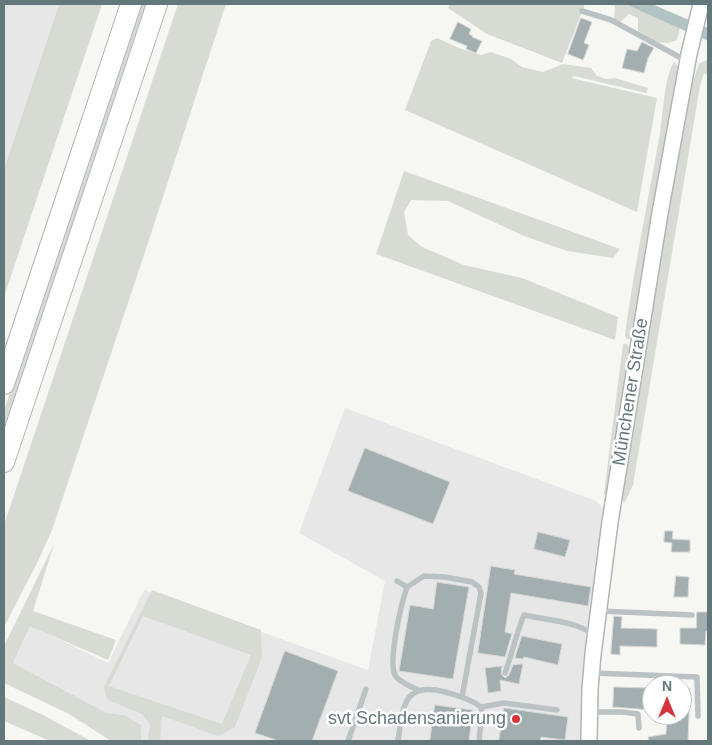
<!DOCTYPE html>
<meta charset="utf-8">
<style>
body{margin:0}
#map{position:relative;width:712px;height:745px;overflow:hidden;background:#f6f6f3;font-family:Helvetica,sans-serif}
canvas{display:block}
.frame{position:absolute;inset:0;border:5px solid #64787c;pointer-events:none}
.north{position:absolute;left:642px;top:675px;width:50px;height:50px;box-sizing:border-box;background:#fff;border:1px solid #c1c9cb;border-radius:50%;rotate:0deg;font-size:14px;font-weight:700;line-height:20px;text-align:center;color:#64787c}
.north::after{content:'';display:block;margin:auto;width:18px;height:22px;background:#d5353a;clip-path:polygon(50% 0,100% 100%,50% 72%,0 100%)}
</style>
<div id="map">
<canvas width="712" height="745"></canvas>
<div class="frame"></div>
<div class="north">N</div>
</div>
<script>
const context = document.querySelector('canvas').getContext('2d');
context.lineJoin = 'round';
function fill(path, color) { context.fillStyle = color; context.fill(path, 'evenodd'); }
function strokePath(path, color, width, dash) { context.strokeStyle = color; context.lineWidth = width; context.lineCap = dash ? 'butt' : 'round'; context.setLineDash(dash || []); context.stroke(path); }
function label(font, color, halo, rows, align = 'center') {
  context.font = font + ' Helvetica,sans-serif'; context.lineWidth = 5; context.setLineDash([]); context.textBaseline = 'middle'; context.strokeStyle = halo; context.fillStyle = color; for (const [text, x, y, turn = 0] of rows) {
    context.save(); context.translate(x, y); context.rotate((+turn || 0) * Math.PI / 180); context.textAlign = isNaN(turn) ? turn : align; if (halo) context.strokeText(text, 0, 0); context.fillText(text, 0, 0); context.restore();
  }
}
const built = new Path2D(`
 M4 4H59L4 169Z
 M345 408 596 501 617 520 583 741H141V725L125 715 107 713 13 663 30 625 108 663 144 590 368 670 385 581 299 533Z`);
const green = new Path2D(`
 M59 4H102L4 297V169Z
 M140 4H148L4 434V411Z
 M178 4H226L145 252 52 530 38 561 4 627V525Z
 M450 4H585L562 63 487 34 448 8Z
 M610 4H625L680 28 677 40C660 47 653 40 638 31V18L629 14 620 22 614 19 615 6Z
 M437 38 459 48 481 55 491 52 511 59 522 67 543 72 563 64 591 68 597 76 606 79 615 78 648 88 646 93 574 76 571 78 657 98 637 212 405 110 431 41Z
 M708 59V75L704 73 700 86 633 485 625 502 623 501V486L685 104 699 64Z
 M674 62H675L679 69 678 76 656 193 633 336 631 339H627L625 335C634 268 648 201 660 133 663 114 664 78 674 62Z
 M404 171 620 249 613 258 567 251 524 236 448 201 411 200 404 212 408 235 422 247 464 265 522 278 618 317 615 340 376 254Z
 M623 344H626L631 347 607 494H604Z
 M54 544 33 611 116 640 108 660 30 626 13 663 107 713 125 715 141 725V741H111L69 714 4 683V646Z
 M152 590 261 630 262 657 235 727 218 736 162 716 160 741H148L150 724 142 714 108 700 105 693 104 687ZM143 616 251 655 222 724 109 686Z
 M4 697 43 715 91 741H50L4 721Z`);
const water = new Path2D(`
 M625 4H652L705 27 708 28V41Z`);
const building = new Path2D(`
 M581 18 592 22 584 43 589 45 583 60 568 54Z
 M458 22 471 29 469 34 473 36 472 37 482 41 476 53 466 49 467 46 450 39Z
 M642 42 654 48 648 58 644 73 622 68 627 49 637 51Z
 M365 448 450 482 433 524 348 491Z
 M665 531H673L672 539 690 540V552H671L672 543 664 542Z
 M538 532 570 540 565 557 534 549Z
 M491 566 515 570 514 574 591 587 588 606 511 593 505 632 512 634 505 657 478 653Z
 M676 576 689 577 688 597H674Z
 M437 582 469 587 453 679 399 671 410 605 433 609Z
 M697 612H708V631H706L705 645 680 644V628H696Z
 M614 616 622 617 621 628 657 629V647L620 646V655L611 654Z
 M522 636 562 644 558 665 524 657 523 659 515 658Z
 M285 651 338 671 312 741H279L255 733Z
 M523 664 519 684 500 680 501 691 488 693 485 668 502 666 501 674 505 678 509 675 513 665Z
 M614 687 652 688V710L613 707Z
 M682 689H690L688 741H649L648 737 666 734 667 715H682Z
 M435 705 473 710 469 741H430Z
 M504 708 568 717 565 740 541 737 540 741H499Z`);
const lane = new Path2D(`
 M582 11 611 20 685 60
 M397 581 407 587
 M599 611 692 615
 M505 673C512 654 516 634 524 615 546 620 575 621 593 634
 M593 673 697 677 698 716
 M418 690C410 686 399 682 395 675 388 661 401 604 407 587L424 576 445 577 472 582 479 587 481 593 462 697
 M481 707 504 703 557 710
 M591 712H622L638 714 639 728
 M348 741 366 689
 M398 741C403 708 402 681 445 692 458 696 471 699 481 707L482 713 479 741`);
const secondary = new Path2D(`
 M589 741 590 689 593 654 610 522 660 213 689 54 701 4`);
const highway = new Path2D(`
 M4 384 131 4
 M4 462 157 4`);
const markers = [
 [516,719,5,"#d5353a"]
];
const streetNames = [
 ["Münchener Straße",631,392,-81]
];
const poiNames = [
 ["svt Schadensanierung",506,719]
];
fill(built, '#e7e7e7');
fill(green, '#d8dbd3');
fill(water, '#b2c3c3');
fill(building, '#a3aeb0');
strokePath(building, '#d8d7d6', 1);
strokePath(secondary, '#aeb6b8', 18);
strokePath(highway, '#afb5b7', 22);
strokePath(lane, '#bbc2c3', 5.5);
strokePath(secondary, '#fff', 15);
strokePath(highway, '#fff', 20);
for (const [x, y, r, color] of markers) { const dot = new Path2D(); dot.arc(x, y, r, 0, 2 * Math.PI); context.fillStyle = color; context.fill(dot); strokePath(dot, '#fff', 2); }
label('18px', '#64787c', '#fff', streetNames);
label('18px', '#64787c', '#fff', poiNames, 'right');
</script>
